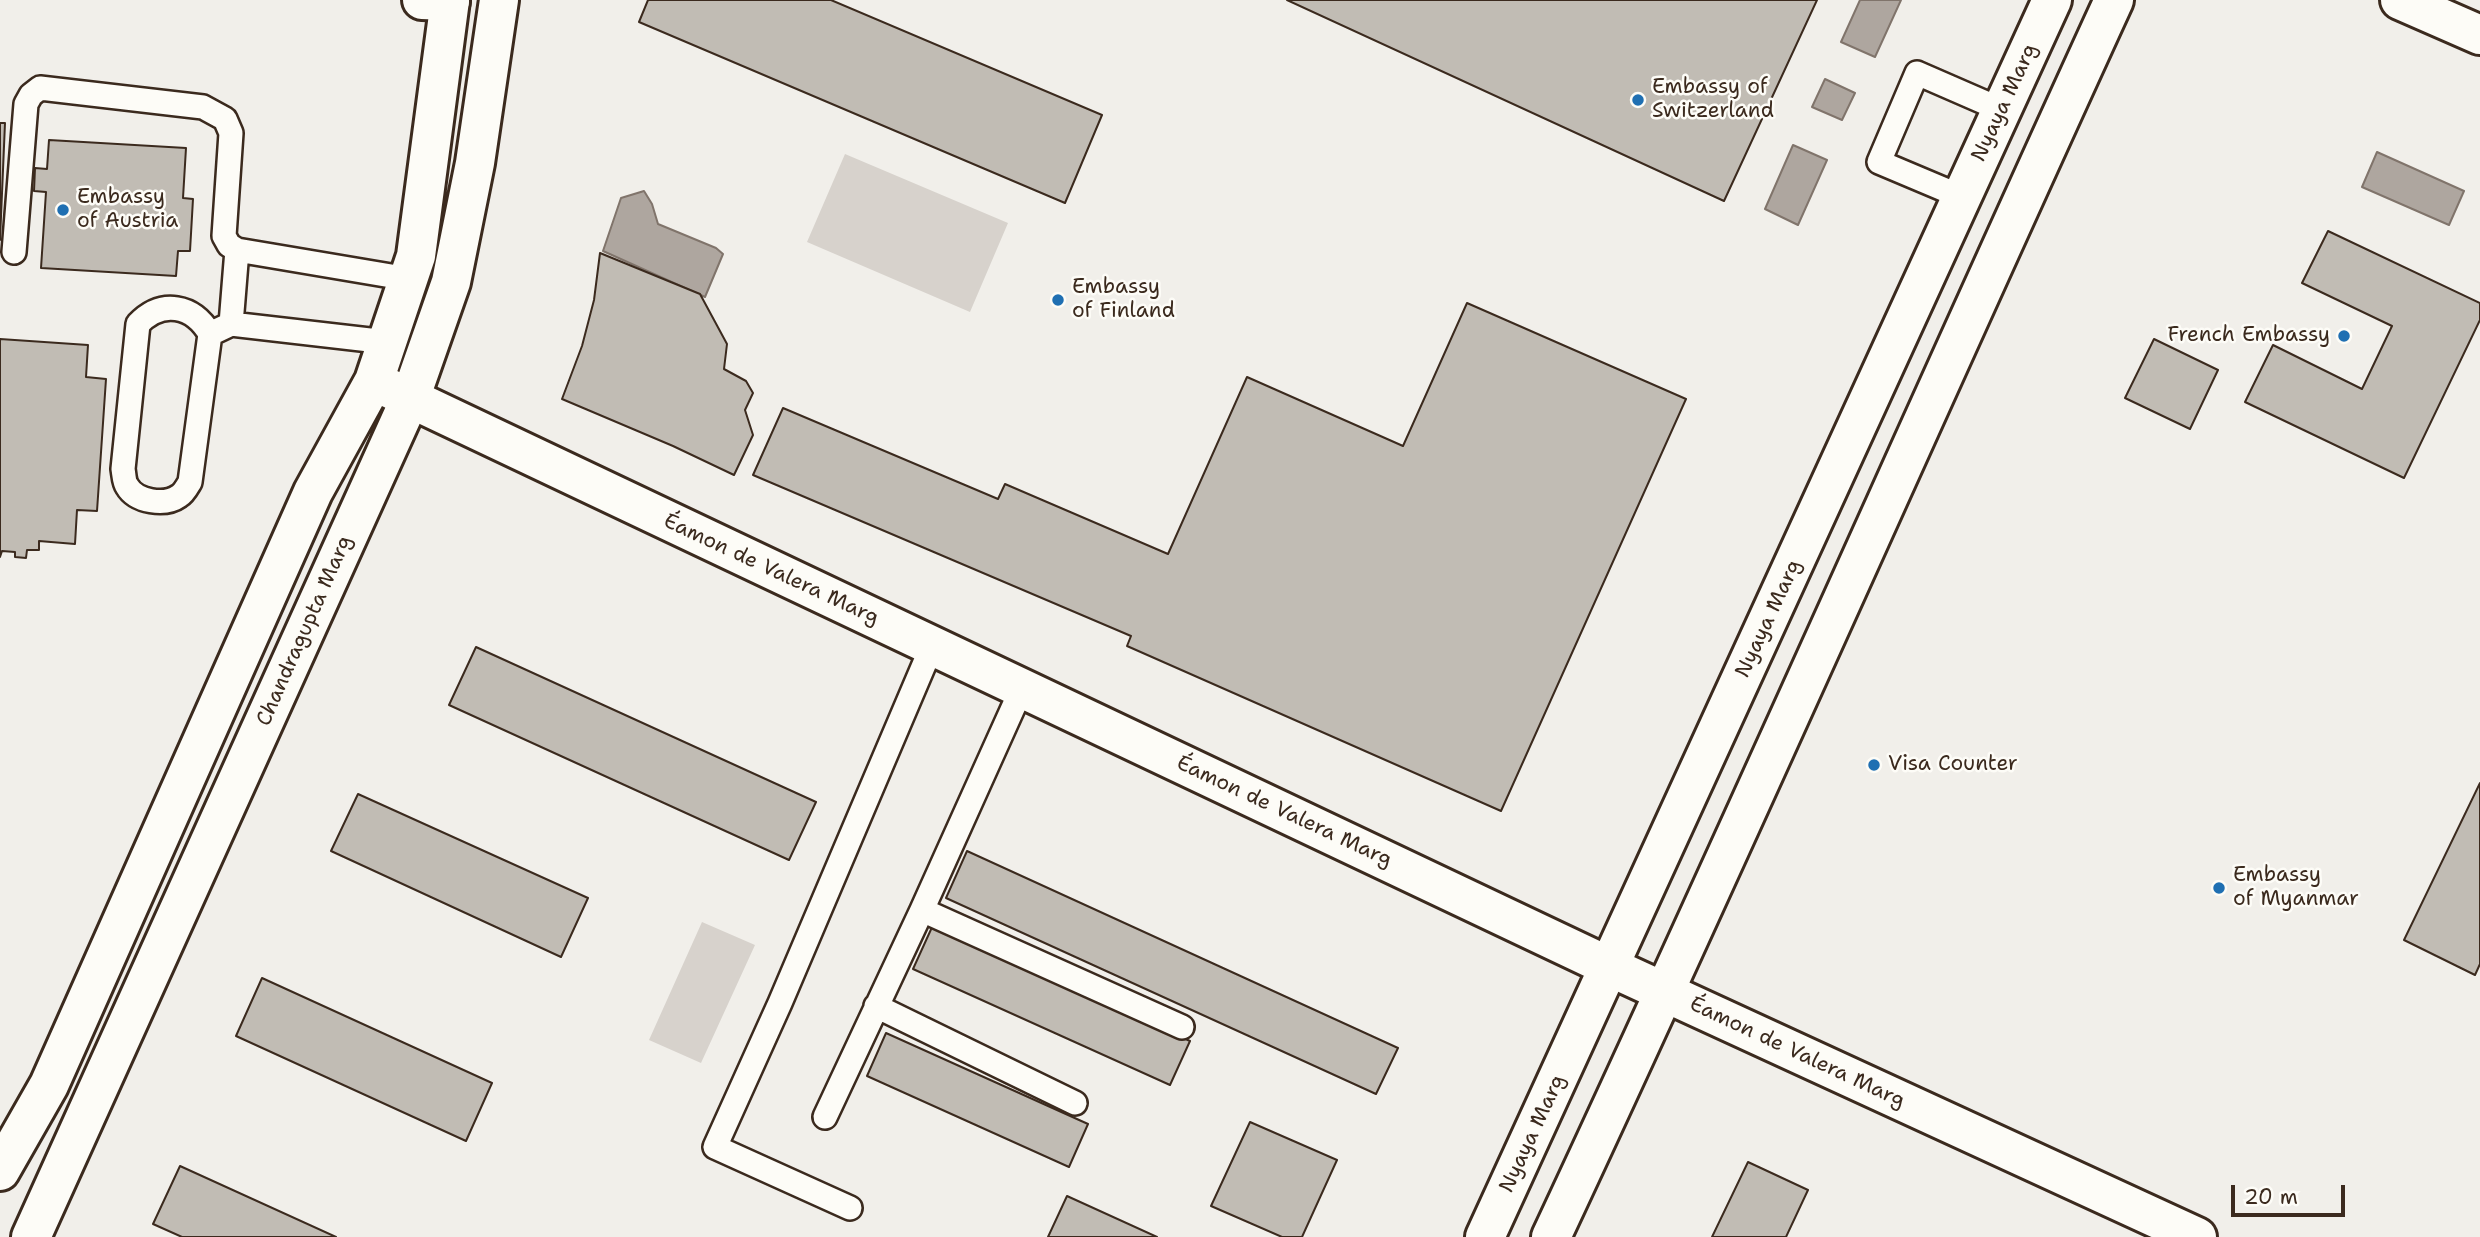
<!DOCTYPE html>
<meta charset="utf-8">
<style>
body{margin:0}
#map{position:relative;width:2480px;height:1237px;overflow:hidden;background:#f1efea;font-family:"Shantell Sans",sans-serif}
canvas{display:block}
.scale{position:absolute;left:2231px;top:1185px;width:114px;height:32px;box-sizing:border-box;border:4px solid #3b2a1e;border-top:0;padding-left:9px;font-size:21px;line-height:24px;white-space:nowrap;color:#3b2a1e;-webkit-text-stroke:5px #fdfcf7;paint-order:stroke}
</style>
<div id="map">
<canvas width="2480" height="1237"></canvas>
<div class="scale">20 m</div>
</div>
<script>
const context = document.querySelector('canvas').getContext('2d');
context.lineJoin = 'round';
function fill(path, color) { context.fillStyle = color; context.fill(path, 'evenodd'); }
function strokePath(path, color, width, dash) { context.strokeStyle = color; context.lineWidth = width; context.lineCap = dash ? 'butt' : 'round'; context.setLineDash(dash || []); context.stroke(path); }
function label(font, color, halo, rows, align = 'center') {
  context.font = font + ' "Shantell Sans",sans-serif'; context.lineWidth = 5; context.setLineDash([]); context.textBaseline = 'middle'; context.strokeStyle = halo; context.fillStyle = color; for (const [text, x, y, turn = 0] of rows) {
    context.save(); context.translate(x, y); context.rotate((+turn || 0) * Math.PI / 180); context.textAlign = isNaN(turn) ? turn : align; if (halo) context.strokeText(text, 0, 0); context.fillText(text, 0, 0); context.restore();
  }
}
const green = new Path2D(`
 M845 154 1008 223 970 312 807 242Z
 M702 922 755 945 701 1063 649 1040Z`);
const water = new Path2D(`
 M1860 0H1901L1875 57 1841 42Z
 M1825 79 1855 93 1842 120 1812 107Z
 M1793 145 1827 160 1798 225 1765 209Z
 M2377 152 2464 191 2449 225 2362 187Z
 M644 191 652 204 658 224 716 248 723 254 705 297 603 251 621 198Z`);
const building = new Path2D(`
 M648 0H831L1102 115 1065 203 639 22Z
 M1287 0H1817L1724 201Z
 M0 123H5L0 240Z
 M49 140 186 148 183 198 193 199 190 251H178L176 276 41 268 46 192 34 191 35 168 47 169Z
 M2328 231 2480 303V320L2404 478 2245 402 2273 345 2362 389 2392 326 2302 283Z
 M600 253 700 294 727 344 724 369 746 381 753 393 745 410 753 435 734 475 673 446 562 399 582 346 594 300Z
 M1467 303 1686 399 1501 811 1127 646 1131 636 753 475 783 408 998 499 1005 484 1168 554 1247 377 1403 446Z
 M0 339 88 345 86 377 106 379 97 511 77 510 75 544 39 541V550H27L26 558 15 557V552L2 551 0 557Z
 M2154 339 2218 370 2190 429 2125 398Z
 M476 647 816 802 789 860 449 705Z
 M2480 783V964L2475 975 2404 940Z
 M358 794 588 898 561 957 331 851Z
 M967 851 1398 1048 1376 1094 946 898Z
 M933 925 1190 1041 1170 1085 913 969Z
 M262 978 492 1083 466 1141 236 1036Z
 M886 1033 1088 1124 1069 1167 867 1076Z
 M1250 1122 1337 1160 1302 1237H1282L1211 1206Z
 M1748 1162 1808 1190 1786 1237H1712Z
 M180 1166 336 1237H182L153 1224Z
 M1067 1196 1157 1237H1048Z`);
const service = new Path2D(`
 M1962 197 1879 162 1917 73 2002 110
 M14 252 26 104 31 95 40 88 203 107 225 119 231 133 224 236 229 245 237 250 409 279
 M231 324 237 250
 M210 334C193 305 162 299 138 324L123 469C124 474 124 482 127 486 136 502 165 506 179 496 184 493 187 487 190 482L210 334 231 324 387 342
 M922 910 1182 1027
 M876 1006 1075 1103
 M825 1117 922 910 1022 688
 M850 1208 715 1147 780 1003 932 646`);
const minor = new Path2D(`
 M422 0 450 1
 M2400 0 2480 35
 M380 384 1610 967 2197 1237`);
const tertiary = new Path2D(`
 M1485 1237 2052 0
 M1551 1237C1743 827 1925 412 2114 0`);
const secondary = new Path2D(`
 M0 1171 49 1085 313 492 374 381 416 256 450 0
 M31 1237 410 399 451 282 475 163 499 0`);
const markers = [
 [1638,100,7,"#1f6fb2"],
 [63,210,7,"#1f6fb2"],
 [1058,300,7,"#1f6fb2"],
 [2344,336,7,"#1f6fb2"],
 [1874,765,7,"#1f6fb2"],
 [2219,888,7,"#1f6fb2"]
];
const poiNames = [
 ["Embassy of",1652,88],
 ["Switzerland",1652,112],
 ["Embassy",77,198],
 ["of Austria",77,222],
 ["Embassy",1072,288],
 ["of Finland",1072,312],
 ["French Embassy",2330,336,"right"],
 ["Visa Counter",1888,765],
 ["Embassy",2233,876],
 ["of Myanmar",2233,900]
];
const streetNames = [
 ["Nyaya Marg",2005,103,-65],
 ["Éamon de Valera Marg",771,570,25],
 ["Nyaya Marg",1769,619,-65],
 ["Chandragupta Marg",305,631,-66],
 ["Éamon de Valera Marg",1284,812,25],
 ["Éamon de Valera Marg",1797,1053,25],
 ["Nyaya Marg",1533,1134,-65]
];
fill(green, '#d7d2cc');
fill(water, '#aea69f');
strokePath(water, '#80746b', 2);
fill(building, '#c1bcb4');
strokePath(building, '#3b2a1e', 2);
strokePath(service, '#3b2a1e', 28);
strokePath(minor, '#3b2a1e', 44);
strokePath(tertiary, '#3b2a1e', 44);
strokePath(secondary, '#3b2a1e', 44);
strokePath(service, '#fdfcf7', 23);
strokePath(minor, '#fdfcf7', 38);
strokePath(tertiary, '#fdfcf7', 38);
strokePath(secondary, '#fdfcf7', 38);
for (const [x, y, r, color] of markers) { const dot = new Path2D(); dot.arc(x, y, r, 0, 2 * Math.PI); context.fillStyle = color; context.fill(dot); strokePath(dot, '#fdfcf7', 2.5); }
label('21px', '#3b2a1e', '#fdfcf7', poiNames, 'left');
label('21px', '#3b2a1e', '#fdfcf7', streetNames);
</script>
